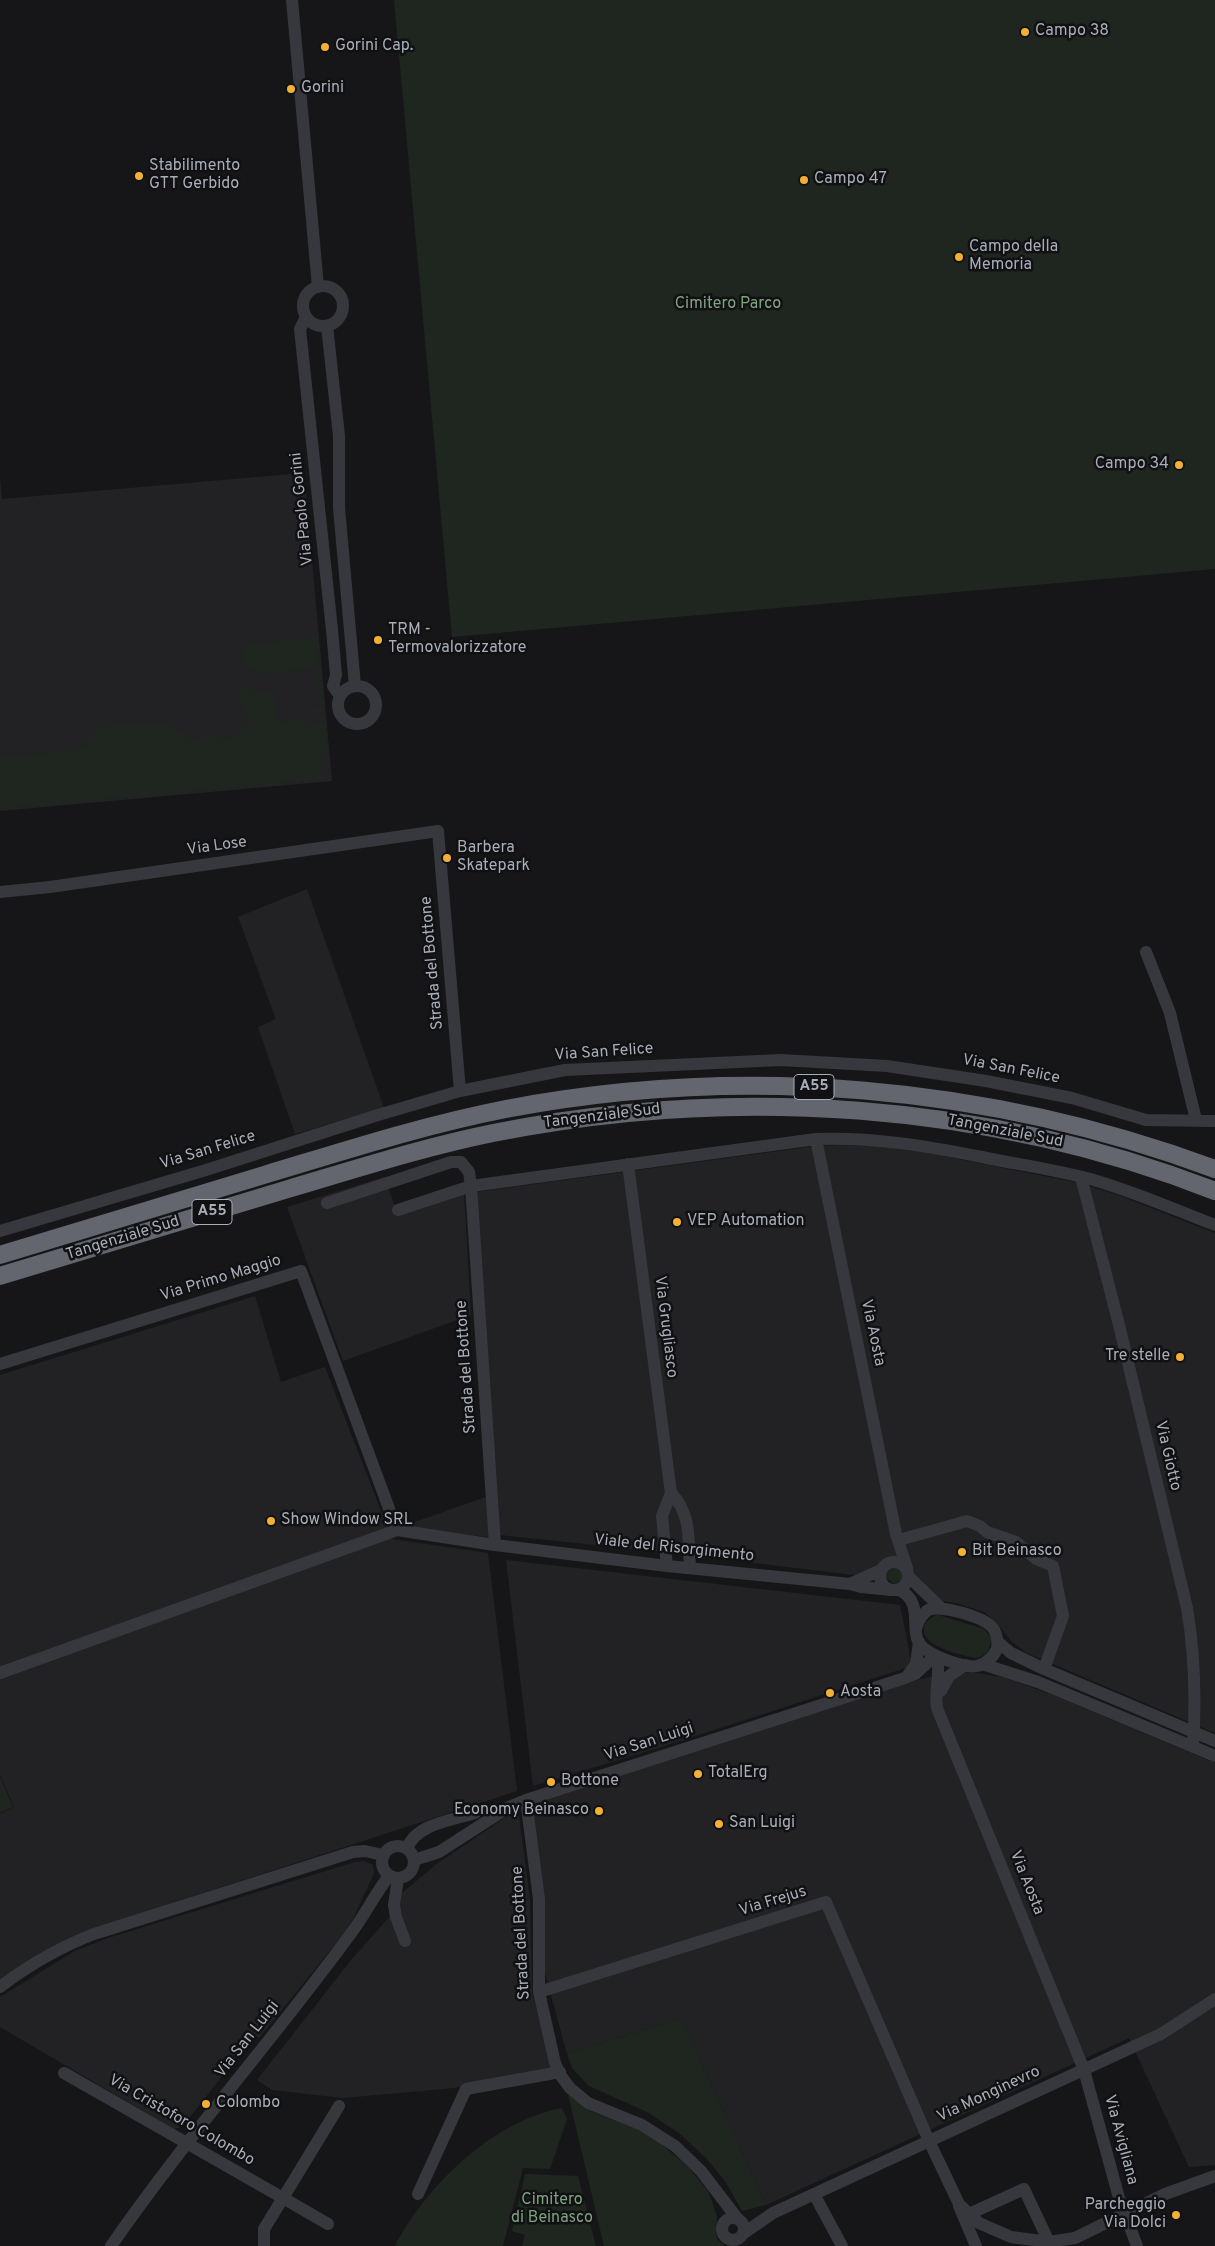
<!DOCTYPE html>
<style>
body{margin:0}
canvas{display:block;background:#161618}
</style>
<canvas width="1215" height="2246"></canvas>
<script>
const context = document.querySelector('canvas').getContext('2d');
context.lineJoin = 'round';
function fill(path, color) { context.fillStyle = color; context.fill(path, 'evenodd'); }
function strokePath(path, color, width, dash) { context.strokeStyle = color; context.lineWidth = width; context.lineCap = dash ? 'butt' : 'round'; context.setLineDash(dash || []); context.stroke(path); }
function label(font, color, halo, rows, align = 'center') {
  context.font = font + ' Overpass,sans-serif'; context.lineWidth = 5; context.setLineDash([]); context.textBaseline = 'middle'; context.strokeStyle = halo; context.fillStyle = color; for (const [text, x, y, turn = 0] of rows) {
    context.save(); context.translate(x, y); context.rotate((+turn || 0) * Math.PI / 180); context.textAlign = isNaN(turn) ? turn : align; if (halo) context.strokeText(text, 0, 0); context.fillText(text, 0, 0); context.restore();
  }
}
const built = new Path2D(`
 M304 473 332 781 0 811V475L2 499Z
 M307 889 384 1108 295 1134 258 1027 276 1019 238 917Z
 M844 1145 873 1146 922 1152 1079 1183 1120 1196 1215 1233V1733L1027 1653 1012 1642 995 1621 984 1612 960 1604 939 1600 910 1584 895 1580 672 1553 499 1535 476 1192 816 1146Z
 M384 1177 398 1215 464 1192 471 1315 343 1361 287 1207Z
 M255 1296 281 1382 325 1367 392 1539 488 1553 517 1791 104 1925 0 1981V1814L14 1807 0 1775V1375Z
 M486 1497 489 1537 413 1528 407 1523H412Z
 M506 1560 900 1605 912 1666 661 1747 533 1786Z
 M951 1672 976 1673 1003 1677 1053 1695 1215 1763V2165L1189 2167 1129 2038 766 2205 681 2018 567 2054 544 1969 543 1897 532 1803 917 1680Z
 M518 1809 530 1900 532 1993 554 2071 454 2088 343 2098 272 2090 257 2080 352 1959 400 1905 402 1893 438 1863Z
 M364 1861 373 1865 374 1873 353 1919 345 1932 260 2037H253L182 2127 174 2129 0 2027V1997L75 1951 108 1938 355 1862Z`);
const green = new Path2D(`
 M394 0H1215V569L452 637Z
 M316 638 323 712 312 713 311 709 320 707 316 668 260 674C247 669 239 661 242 647L246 644Z
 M239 685 259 691 274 690 277 722 305 719 306 726 325 724 328 754 319 756 322 779 0 809V757L76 750 86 745 91 735 99 728 110 725 150 722 151 725C174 722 178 729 195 743L206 730C218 743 243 739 247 719 248 712 244 706 241 701 239 696 240 689 239 685Z
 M888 1576a7 7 0 1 1 14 0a7 7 0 1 1-14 0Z
 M938 1615 981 1628 985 1630 991 1638C991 1648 986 1657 976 1658 962 1655 921 1647 924 1628 925 1621 931 1617 938 1615Z
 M0 1777 13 1807 0 1813Z
 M681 2018 766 2205 742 2211 725 2181 707 2159 679 2133 647 2112 589 2086 572 2068 567 2054Z
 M568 2094 590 2111 639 2130 660 2143 688 2167 708 2191 717 2216 716 2234 717 2239 725 2246H604Z
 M562 2108 567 2119 550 2169 523 2168 503 2246H395C427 2185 493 2121 562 2108Z
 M525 2174 578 2176 596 2246H522L525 2235 512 2231Z`);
const minor = new Path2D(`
 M292 0 318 287
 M303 306a20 20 0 1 1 40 0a20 20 0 1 1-40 0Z
 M306 317 300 329 332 630 336 675 333 686 340 696
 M327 326 339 436V508L355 686
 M338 705a19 19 0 1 1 38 0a19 19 0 1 1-38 0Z
 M0 892 50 887 438 831 460 1091
 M1146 952 1170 1013 1196 1120
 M816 1139 896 1534 907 1568
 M628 1164 671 1493C692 1515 688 1539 690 1568
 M1081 1177 1119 1325 1187 1608C1195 1655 1196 1699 1193 1747
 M327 1203 451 1162H461L469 1172 471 1186 495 1545
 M398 1210 471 1186 816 1139C873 1137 926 1146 982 1157 1020 1165 1059 1170 1097 1181 1137 1193 1176 1210 1215 1225
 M0 1231 206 1170 378 1115 460 1091 565 1070 781 1060 887 1066 986 1081 1072 1098 1146 1120 1215 1121
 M0 1364 301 1271 397 1530
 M899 1540 967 1521 980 1526 987 1532 1016 1542 1036 1559 1053 1566 1063 1616 1044 1669
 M880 1576a14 14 0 1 1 28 0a14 14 0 1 1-28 0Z
 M667 1566 662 1516 671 1493
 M909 1577 941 1608
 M850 1584 881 1570
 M899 1590C923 1601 911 1626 918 1641 924 1654 964 1669 977 1666 986 1664 993 1657 997 1649 998 1641 997 1633 992 1627 983 1617 940 1604 928 1610 922 1614 919 1620 917 1626
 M998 1642 1011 1653 1044 1669 1215 1741
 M937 1656C941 1674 934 1690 937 1708L1084 2070 1119 2198 1137 2246
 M982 1664 1038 1682 1215 1756
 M0 1673 397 1530 495 1545 667 1566 850 1584 861 1587 891 1590
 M908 1675 916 1664 919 1642
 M941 1691 949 1676 965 1665
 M526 1800 539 1899V1992L555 2063 561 2076 570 2088 588 2103 642 2125 675 2146 701 2171 737 2218
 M382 1862a16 16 0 1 1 32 0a16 16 0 1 1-32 0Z
 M407 1849C415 1824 453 1820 475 1813
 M414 1860 439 1852 509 1807 526 1800 905 1678 915 1674 935 1656
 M398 1878 394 1905 396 1917 405 1941
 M0 1987C29 1965 60 1947 94 1934L353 1852 365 1851 383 1855
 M539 1992 826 1902 929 2141 959 2204 979 2223 1011 2237 1049 2242 1075 2238 1165 2194 1215 2176
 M64 2073 283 2198 264 2229V2246
 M418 2194 466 2089 560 2072
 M814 2194 842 2246
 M959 2206 976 2246
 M969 2214 1024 2189 1049 2242
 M722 2229a11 11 0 1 1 22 0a11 11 0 1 1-22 0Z
 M328 2224 283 2198 339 2106
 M744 2233 773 2213 1161 2034 1215 1999
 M111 2246C185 2139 272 2041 349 1936 364 1917 374 1895 389 1876`);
const highway = new Path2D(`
 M0 1255C88 1228 176 1202 264 1175 344 1151 424 1125 506 1109 743 1064 989 1085 1215 1169
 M0 1276C96 1247 192 1218 288 1189 356 1169 424 1147 493 1133 733 1085 987 1102 1215 1191`);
const markers = [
 [1025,32,5,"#f2b134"],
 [325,47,5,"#f2b134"],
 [291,89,5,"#f2b134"],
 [139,176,5,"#f2b134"],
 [804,180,5,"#f2b134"],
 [959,257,5,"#f2b134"],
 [1179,465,5,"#f2b134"],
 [378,640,5,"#f2b134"],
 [447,858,5,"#f2b134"],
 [677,1222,5,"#f2b134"],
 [1180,1357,5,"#f2b134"],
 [271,1521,5,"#f2b134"],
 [962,1552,5,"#f2b134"],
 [830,1693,5,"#f2b134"],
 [698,1774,5,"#f2b134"],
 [551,1782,5,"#f2b134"],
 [599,1811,5,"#f2b134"],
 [719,1824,5,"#f2b134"],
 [206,2104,5,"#f2b134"],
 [1176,2215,5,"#f2b134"]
];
const shields = [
 [814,1087,40],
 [212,1212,40]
];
const shieldNames = [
 ["A55",814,1087],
 ["A55",212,1212]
];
const poiNames = [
 ["Campo 38",1035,32],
 ["Gorini Cap.",335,47],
 ["Gorini",301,89],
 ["Stabilimento",149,167],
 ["GTT Gerbido",149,185],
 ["Campo 47",814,180],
 ["Campo della",969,248],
 ["Memoria",969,266],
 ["Campo 34",1169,465,"right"],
 ["TRM -",388,631],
 ["Termovalorizzatore",388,649],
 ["Barbera",457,849],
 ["Skatepark",457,867],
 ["VEP Automation",687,1222],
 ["Tre stelle",1170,1357,"right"],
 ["Show Window SRL",281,1521],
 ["Bit Beinasco",972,1552],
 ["Aosta",840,1693],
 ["TotalErg",708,1774],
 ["Bottone",561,1782],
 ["Economy Beinasco",589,1811,"right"],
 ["San Luigi",729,1824],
 ["Colombo",216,2104],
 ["Parcheggio",1166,2206,"right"],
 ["Via Dolci",1166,2224,"right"]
];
const parkNames = [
 ["Cimitero Parco",728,305],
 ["Cimitero",552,2201],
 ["di Beinasco",552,2219]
];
const streetNames = [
 ["Via Paolo Gorini",303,509,-96],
 ["Via Lose",217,847,-8],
 ["Strada del Bottone",433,963,-95],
 ["Via San Felice",604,1053,-4],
 ["Via San Felice",1011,1070,11],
 ["Tangenziale Sud",602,1117,-7],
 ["Tangenziale Sud",1005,1132,11],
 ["Via San Felice",208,1151,-17],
 ["Tangenziale Sud",123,1239,-17],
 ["Via Primo Maggio",221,1279,-17],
 ["Via Grugliasco",665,1327,83],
 ["Via Aosta",872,1333,78],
 ["Strada del Bottone",467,1367,-94],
 ["Via Giotto",1167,1456,77],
 ["Viale del Risorgimento",674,1549,6],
 ["Via San Luigi",649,1743,-18],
 ["Via Aosta",1026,1883,68],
 ["Via Frejus",773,1902,-17],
 ["Strada del Bottone",522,1933,-93],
 ["Via San Luigi",248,2040,-52],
 ["Via Monginevro",989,2095,-25],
 ["Via Cristoforo Colombo",181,2121,30],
 ["Via Avigliana",1120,2140,75]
];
fill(built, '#222225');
fill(green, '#1e261f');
strokePath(minor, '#37383d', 12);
strokePath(highway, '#63666e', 18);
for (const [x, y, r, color] of markers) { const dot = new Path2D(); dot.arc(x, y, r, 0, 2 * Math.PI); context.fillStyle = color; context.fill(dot); strokePath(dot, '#111113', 2); }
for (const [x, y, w] of shields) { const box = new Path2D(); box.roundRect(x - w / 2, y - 12.5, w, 25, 4); context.fillStyle = '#111113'; context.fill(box); strokePath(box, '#a8adb8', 1); }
label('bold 15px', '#a8adb8', null, shieldNames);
label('16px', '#a8adb8', '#111113', poiNames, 'left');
label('16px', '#7fa381', '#111113', parkNames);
label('16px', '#a8adb8', '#111113', streetNames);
</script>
